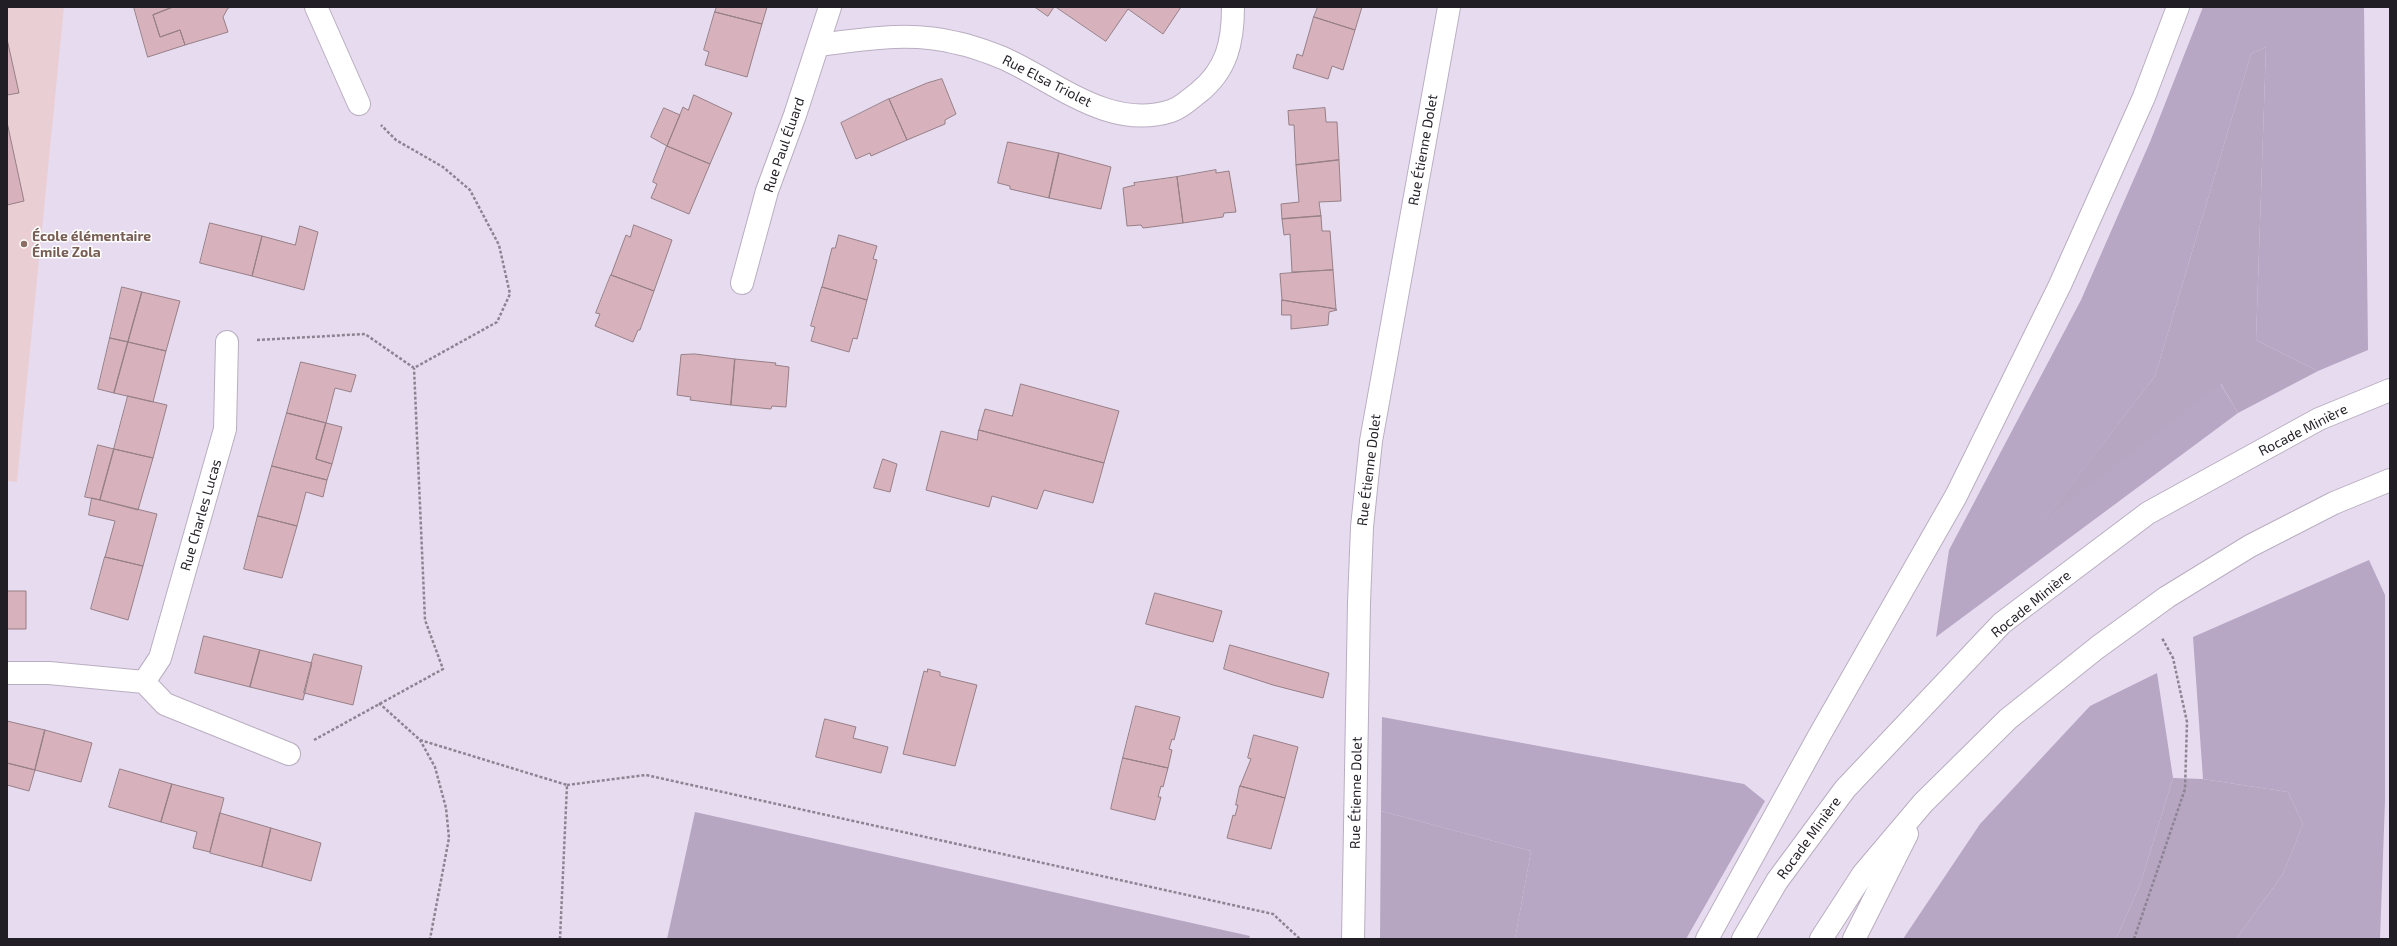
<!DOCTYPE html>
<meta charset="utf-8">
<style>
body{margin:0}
#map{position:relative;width:2397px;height:946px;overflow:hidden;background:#e7dbef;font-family:"Exo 2",sans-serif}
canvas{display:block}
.frame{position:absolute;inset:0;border:8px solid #221e25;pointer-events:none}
</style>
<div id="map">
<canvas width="2397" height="946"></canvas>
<div class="frame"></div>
</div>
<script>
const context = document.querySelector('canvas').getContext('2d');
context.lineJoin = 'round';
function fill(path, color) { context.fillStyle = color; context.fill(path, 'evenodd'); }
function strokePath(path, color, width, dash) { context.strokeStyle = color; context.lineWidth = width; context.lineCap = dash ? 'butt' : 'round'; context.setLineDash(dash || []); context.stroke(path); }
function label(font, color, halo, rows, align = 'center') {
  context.font = font + ' "Exo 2",sans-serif'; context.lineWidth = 3; context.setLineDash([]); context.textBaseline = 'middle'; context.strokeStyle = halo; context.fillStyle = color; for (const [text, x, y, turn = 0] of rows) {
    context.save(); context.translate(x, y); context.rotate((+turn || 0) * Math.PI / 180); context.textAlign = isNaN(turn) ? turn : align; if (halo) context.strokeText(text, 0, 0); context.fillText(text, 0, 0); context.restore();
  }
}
const education = new Path2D(`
 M7 7H64L17 482 7 481Z`);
const green = new Path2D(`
 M2266 47 2256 340 2318 371 2238 413 2221 384 2041 524 2155 376 2251 54Z
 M2173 778 2203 779 2288 792 2303 824 2283 874 2236 939H2116L2140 885Z
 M1381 811 1531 851 1515 939H1380Z
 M695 812 1250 936 1249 939H667Z`);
const forest = new Path2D(`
 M2203 7H2364L2368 350 2318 371 2256 340 2266 47 2251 54 2155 376 2043 522 2220 383 2238 413 1936 637 1949 550 2081 300 2150 142Z
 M2369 560 2385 595V801L2380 939H2236L2283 874 2303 824 2288 792 2203 779 2193 637Z
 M2157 673 2173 778 2140 885 2116 939H1903L1980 824 2090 706Z
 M1382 717 1744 784 1765 801 1686 939H1515L1531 851 1381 811Z`);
const building = new Path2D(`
 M134 7H173L153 15 160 37 180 30 185 45 148 57Z
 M173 7H232L228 8 223 17 228 32 185 45 180 30 160 37 153 15Z
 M717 7H767L762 24 715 12Z
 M1035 7H1054L1048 16Z
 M1056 7H1181L1163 34 1128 9 1106 41Z
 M1318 7H1362L1355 30 1314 17Z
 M715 12 762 24 747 77 705 65 709 52 704 50Z
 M1314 17 1355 30 1343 70 1332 66 1328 79 1293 68 1297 54 1302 56Z
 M7 39 19 93 7 95Z
 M942 79 956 114 945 120V124L907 140 889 99 927 83Z
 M694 95 732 113 710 164 667 146 683 107 688 110Z
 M889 99 907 140 871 156 870 153 856 159 841 123Z
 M664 108 680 115 667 146 651 137Z
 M1325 108 1326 122H1337L1339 160 1296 165 1294 125H1289L1288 111Z
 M7 122 24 201 7 205Z
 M1008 142 1059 153 1049 198 1010 189V186L998 183Z
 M667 146 710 164 689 214 651 198 657 184 653 182Z
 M1059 153 1111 167 1101 209 1049 198Z
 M1339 160 1341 201 1319 202 1321 216 1282 219 1281 204 1299 202 1296 165Z
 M1216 170V173L1229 171 1236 212 1224 213 1223 217 1183 223 1177 177Z
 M1177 177 1183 223 1143 228 1141 225 1127 226 1123 188 1135 185 1134 183Z
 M1321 216 1322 231H1330L1333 270 1292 272 1290 234 1284 235 1282 219Z
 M210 223 262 236 252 276 200 263Z
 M634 225 672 240 654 291 611 275 626 235 630 237Z
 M300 226 318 232 304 290 252 276 262 236 295 245Z
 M839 235 877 246 873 259 877 260 867 300 822 287 832 248H835Z
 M1333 270 1336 309 1282 300 1280 274Z
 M611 275 654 291 640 330H638L633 342 595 326 600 314 596 313Z
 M122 287 142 292 128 342 110 338Z
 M822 287 867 300 857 339 853 338 849 352 811 341 815 327 811 326Z
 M142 292 180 301 166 351 128 342Z
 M1282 300 1336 309 1337 310 1329 312 1328 325 1291 329V315H1282Z
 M110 338 128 342 114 393 98 389Z
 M128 342 166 351 153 402 114 393Z
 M695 354 735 359 731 405 690 400 691 397 677 395 681 355Z
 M735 359 776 363 775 365 789 367 786 407 772 406 771 409 731 405Z
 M301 362 356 375 351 392 335 388 326 423 287 413Z
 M1021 384 1119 411 1104 463 979 430 985 409 1012 416Z
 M128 396 167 405 153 458 114 449Z
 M287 413 326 423 316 459 332 464 327 480 272 466Z
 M326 423 342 427 332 464 316 459Z
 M979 430 1104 463 1093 503 1044 490 1037 509 992 496 989 507 926 490 941 431 977 440Z
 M98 445 114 449 100 500 85 497Z
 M114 449 153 458 138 510 100 500Z
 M883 459 897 464 890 492 874 488Z
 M272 466 327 480 323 497 306 492 297 526 258 516Z
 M92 498 157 514 143 566 105 557 115 521 89 515Z
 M258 516 297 526 282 578 244 569Z
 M105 557 143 566 128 620 91 609Z
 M7 591H26V629H7Z
 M1155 593 1222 611 1213 642 1146 624Z
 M204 636 260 650 250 687 195 673Z
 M1230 645 1329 673 1323 698 1273 685 1224 669Z
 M260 650 312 663 303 700 250 687Z
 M314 654 362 666 353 705 304 693Z
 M928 669 940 672V676L977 685 955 766 903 754 924 671 927 672Z
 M1136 706 1180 717 1174 740 1172 739 1169 749 1172 750 1168 768 1123 758Z
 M825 719 856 727 853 738 888 747 881 773 816 757Z
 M7 721 45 730 35 770 7 763Z
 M45 730 92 743 81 782 35 770Z
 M1254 735 1298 747 1285 798 1240 786 1251 759 1248 758Z
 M1123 758 1168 768 1163 787 1161 786 1158 797H1161L1155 820 1111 809Z
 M7 763 35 770 29 791 7 785Z
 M120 769 172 784 161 822 109 807Z
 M172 784 224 798 210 852 193 848 197 832 161 822Z
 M1240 786 1285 798 1271 849 1227 838 1233 815 1235 816 1238 805H1236Z
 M220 813 271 828 262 867 210 853Z
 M271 828 321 843 311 881 262 867Z`);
const path = new Path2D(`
 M257 340 365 334 414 368 497 322 510 294 499 245 470 190 443 167 396 140 381 125
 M379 703 420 740 435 767 446 808 449 838 430 939
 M314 740 443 669 425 620 414 368
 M420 740 567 785 560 939
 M567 785 646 775 1273 914 1300 939
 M2134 939 2185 789 2187 722 2173 658 2162 638`);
const minor = new Path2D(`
 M316 7 359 104
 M819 45C865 39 911 31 957 43 972 46 988 52 1003 58 1055 81 1109 131 1171 111 1181 108 1190 99 1198 93 1227 70 1233 42 1233 7
 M742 283 767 191 795 115 830 7
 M7 673H49L144 682 165 704 289 754
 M144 682 160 658 225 429 227 342
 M1353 939 1359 603 1362 527 1371 441 1449 7`);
const highway = new Path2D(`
 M1707 939 1819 736 1956 496 2060 285 2144 97 2178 7
 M1743 939 1777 881 1845 789 2002 623 2148 513 2319 419 2390 390
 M1821 939 1863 874 1923 803 2008 719 2098 647 2167 597 2250 546 2334 503 2390 480
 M1854 939 1907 834`);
const markers = [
 [24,244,4,"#8d6e63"]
];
const streetNames = [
 ["Rue Elsa Triolet",1047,81,27],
 ["Rue Paul Éluard",784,145,-71],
 ["Rue Étienne Dolet",1423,150,-80],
 ["Rocade Minière",2303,430,-27],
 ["Rue Étienne Dolet",1369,470,-83],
 ["Rue Charles Lucas",201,515,-74],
 ["Rocade Minière",2031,604,-39],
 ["Rue Étienne Dolet",1356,793,-89],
 ["Rocade Minière",1809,838,-54]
];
const educationNames = [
 ["École élémentaire",32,236],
 ["Émile Zola",32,252]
];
fill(education, '#e9cfd4');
fill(green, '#b7a6c2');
fill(forest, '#b7a6c4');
fill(building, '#d7b2bd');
strokePath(building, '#967f86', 1);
strokePath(minor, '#b9aec1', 24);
strokePath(highway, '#b9aec1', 24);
strokePath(path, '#8c8492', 2.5, [3, 2]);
strokePath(minor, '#fff', 22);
strokePath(highway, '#fff', 22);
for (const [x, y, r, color] of markers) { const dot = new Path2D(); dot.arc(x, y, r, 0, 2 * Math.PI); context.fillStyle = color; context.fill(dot); strokePath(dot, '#fff', 1.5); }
label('14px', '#221e25', '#fff', streetNames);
label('bold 14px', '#785e54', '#fff', educationNames, 'left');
</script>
